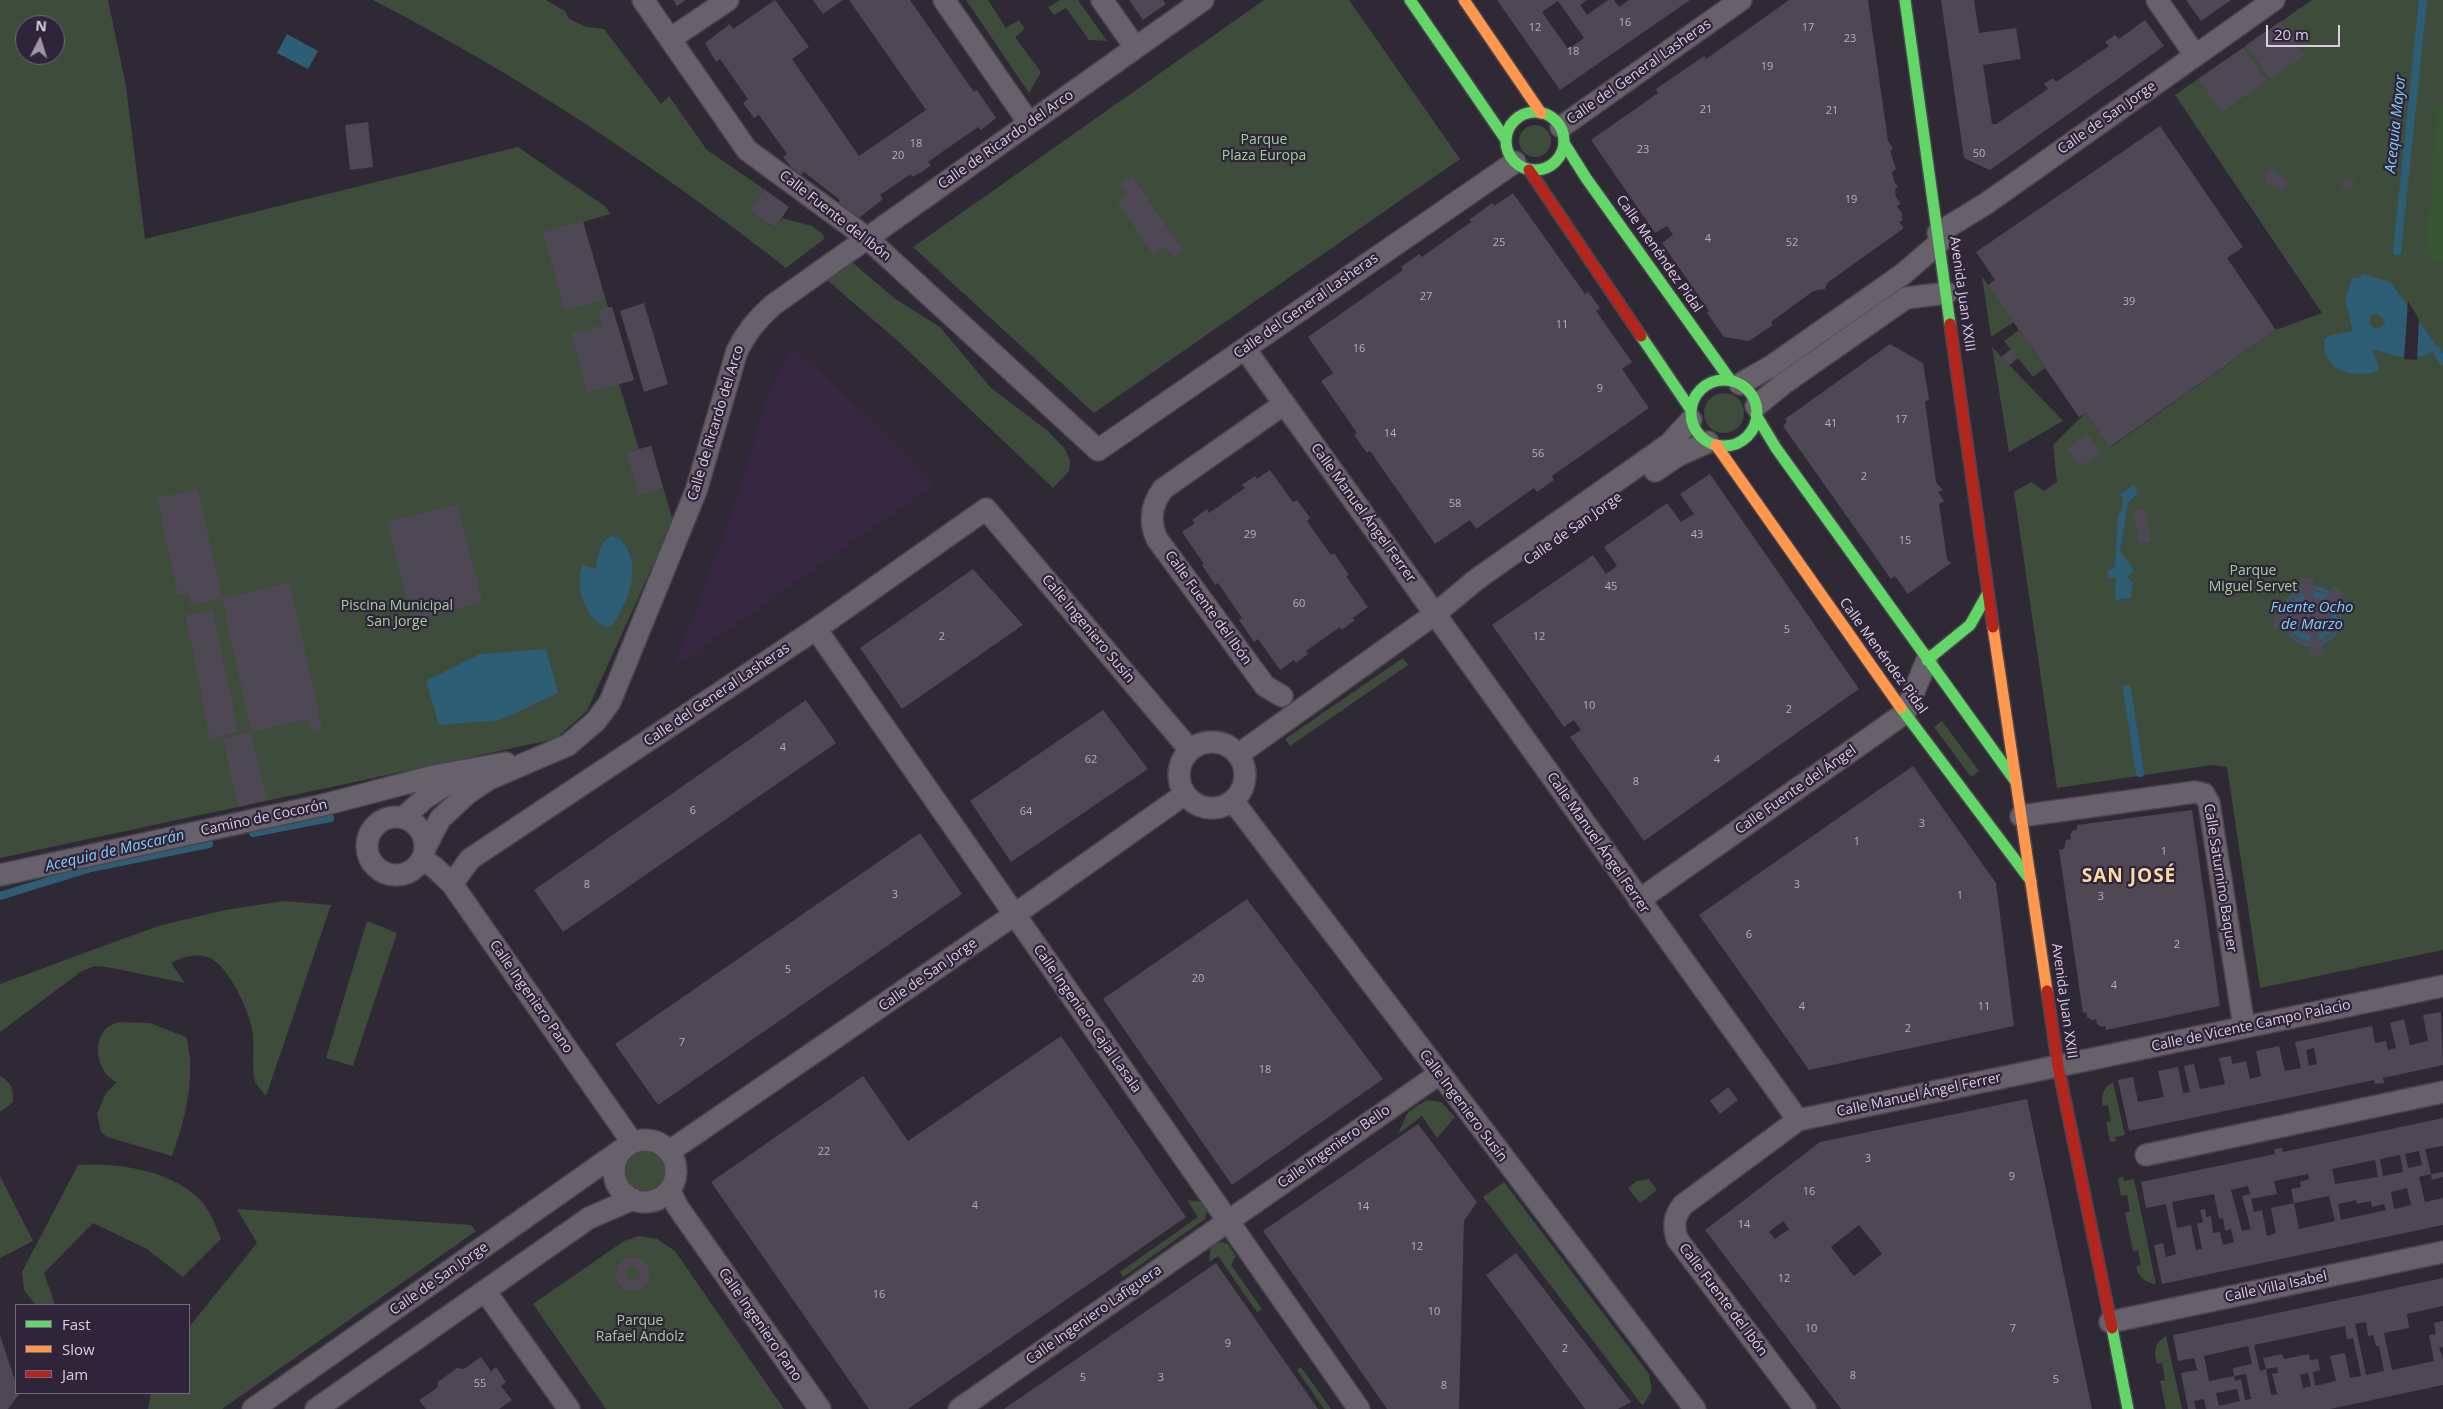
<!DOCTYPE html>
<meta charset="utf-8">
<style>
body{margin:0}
#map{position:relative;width:2443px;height:1409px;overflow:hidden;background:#2f2935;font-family:"Open Sans",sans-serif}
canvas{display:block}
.legend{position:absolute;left:15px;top:1304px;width:175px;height:90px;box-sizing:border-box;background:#30243a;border:1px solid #73697c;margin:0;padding:6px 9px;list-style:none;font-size:15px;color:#d8d0df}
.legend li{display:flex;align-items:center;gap:10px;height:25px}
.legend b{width:25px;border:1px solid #73697c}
.north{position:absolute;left:15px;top:15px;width:50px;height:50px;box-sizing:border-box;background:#30243a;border:1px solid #73697c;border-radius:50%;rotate:5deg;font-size:14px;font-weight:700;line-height:20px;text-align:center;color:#d8d0df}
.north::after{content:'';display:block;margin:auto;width:18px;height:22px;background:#9d96a4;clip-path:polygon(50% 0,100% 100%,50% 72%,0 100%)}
.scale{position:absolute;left:2266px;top:25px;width:74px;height:22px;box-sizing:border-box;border:2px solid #d8d0df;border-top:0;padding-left:6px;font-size:15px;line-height:18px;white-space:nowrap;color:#d8d0df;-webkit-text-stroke:4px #30243a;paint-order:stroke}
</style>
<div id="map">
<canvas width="2443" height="1409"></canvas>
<ul class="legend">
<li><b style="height:6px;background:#63d668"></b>Fast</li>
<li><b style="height:6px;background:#ff974d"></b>Slow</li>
<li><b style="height:6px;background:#b3261e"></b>Jam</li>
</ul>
<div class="north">N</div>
<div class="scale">20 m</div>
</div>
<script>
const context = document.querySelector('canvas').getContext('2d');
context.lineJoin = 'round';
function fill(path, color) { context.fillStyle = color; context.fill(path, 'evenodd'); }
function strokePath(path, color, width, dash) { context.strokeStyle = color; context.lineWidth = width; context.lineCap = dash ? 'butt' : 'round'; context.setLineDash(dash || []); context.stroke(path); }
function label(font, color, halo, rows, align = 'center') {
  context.font = font + ' "Open Sans",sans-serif'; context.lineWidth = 4.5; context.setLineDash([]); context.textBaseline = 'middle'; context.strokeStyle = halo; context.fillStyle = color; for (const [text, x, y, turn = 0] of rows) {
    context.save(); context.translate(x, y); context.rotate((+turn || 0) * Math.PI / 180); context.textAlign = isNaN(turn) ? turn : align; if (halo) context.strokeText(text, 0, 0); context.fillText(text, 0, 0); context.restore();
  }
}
const built = new Path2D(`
 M793 349 875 423 935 484 674 668 727 525 769 395 788 351Z`);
const green = new Path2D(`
 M0 0H108L126 86 145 239 518 147 606 207 610 214 583 222 608 307H612L634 380 619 384 639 449 651 446 673 521 587 711 555 739 0 858ZM25 25H55V55H25Z
 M373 0H546L565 11 569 19 586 27 604 29 661 104 669 96 707 150 764 189 749 211 775 228 782 218 812 226 823 234 824 239 786 268C656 166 520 76 373 0Z
 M966 0H988L1006 28 1019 20 1025 29 1015 37 1041 72 1029 93Z
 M1060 0H1078L1107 41 1089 40 1066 8 1054 15 1048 7Z
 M1264 0H1349L1460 159 1094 413 913 247Z
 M2312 0H2443V950L2260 988 2227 767 2212 765 2057 788 2014 492 2031 482 2044 491 2057 482 2053 445 2086 412 2111 447 2276 330 2322 313 2175 95Z
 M1519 141a16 16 0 1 1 32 0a16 16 0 1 1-32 0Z
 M852 262 894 298 940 327 990 387 1049 432 1065 449 1070 460 1069 471 1053 488 899 342 827 280Z
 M1982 276 2014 322 1991 337Z
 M2019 330 2045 368 2033 377 2004 341Z
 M1992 347 2063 421 2009 452Z
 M1704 413a20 20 0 1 1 40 0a20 20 0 1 1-40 0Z
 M1403 658 1408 665 1290 746 1285 739Z
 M1942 721 1979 771 1971 777 1934 727Z
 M284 901 331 905 266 1096C263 1092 257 1086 255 1081 252 1075 254 1045 253 1035 251 1014 229 965 208 957 195 953 182 957 171 963L185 983 107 967 95 966 82 971 0 1032V984L158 926 225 910Z
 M367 921 397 933 353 1066 326 1058Z
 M119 1022 150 1023 186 1037C197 1075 185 1120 172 1156L107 1137 101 1132 97 1114 106 1093 117 1082C99 1075 91 1045 105 1030 108 1026 114 1024 119 1022Z
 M0 1076C11 1082 14 1090 13 1102L0 1112Z
 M2113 1082 2125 1135 2115 1137 2116 1141 2110 1142 2106 1122 2111 1121 2108 1105 2103 1106C2100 1095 2104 1087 2113 1082Z
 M1427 1100 1441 1102 1455 1117 1437 1138 1422 1116 1398 1134 1408 1112Z
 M625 1171a20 20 0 1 1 40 0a20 20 0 1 1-40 0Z
 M78 1165C115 1162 168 1170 196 1196 209 1207 215 1224 221 1239L183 1277 147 1249 93 1223 44 1273 55 1305H36L24 1290 22 1272Z
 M0 1176 33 1241 0 1258Z
 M2123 1177 2124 1181 2134 1179 2156 1284C2145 1283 2139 1277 2136 1267L2141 1265 2138 1250 2133 1251 2125 1213 2130 1211 2127 1195 2121 1196 2118 1178Z
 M1649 1179 1657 1190 1640 1203 1628 1188 1637 1181Z
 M1504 1182 1649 1374 1652 1390 1644 1404 1642 1405 1483 1197Z
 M1187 1200 1201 1202 1207 1211 1205 1219 1123 1277 1120 1272 1198 1217Z
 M237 1209 471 1225 476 1231 222 1409H148L151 1393H189V1327L257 1243Z
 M639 1236 657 1239 675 1251 784 1409H606L533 1304 624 1241Z
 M1221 1242 1228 1244 1236 1256 1231 1265 1262 1309 1257 1312 1218 1256 1209 1262 1211 1246Z
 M2166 1336 2182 1409H2166L2160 1381 2165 1380 2162 1363 2157 1364C2154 1351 2154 1343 2166 1336Z
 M1301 1367 1331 1409H1324L1297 1370Z`);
const forest = new Path2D(`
 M2438 106H2443V261L2433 260 2425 255Z`);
const water = new Path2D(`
 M287 34 318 51 308 69 277 53Z
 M2361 273 2391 283 2438 348C2416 365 2397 356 2372 349L2379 368 2375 372C2352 378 2322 371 2324 340L2329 336 2353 331 2345 299 2353 277 2360 279ZM2374 314C2381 315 2384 318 2385 324L2380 328H2374L2369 323 2370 317Z
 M2134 485 2138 494 2128 502 2120 551 2134 571 2127 577 2133 583 2131 598 2115 600 2116 578H2108L2107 571 2115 567 2118 515 2122 511 2123 498 2120 494Z
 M611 536 619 538C640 558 633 590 620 612 617 618 614 625 607 627 586 622 573 583 583 565L596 569C598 557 599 543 611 536Z
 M2282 616a30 30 0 1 1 60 0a30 30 0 1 1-60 0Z
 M546 649 558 693 500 720 439 725 426 681 480 654Z`);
const pier = new Path2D(`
 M2408 301 2419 319 2417 360 2404 359Z`);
const stream = new Path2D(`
 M2397 251 2423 0
 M2436 350 2443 361
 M2127 689 2140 773
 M253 833 330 818
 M0 896 91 868 209 844`);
const building = new Path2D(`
 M673 0H686L677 6Z
 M775 0 809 47 792 59 859 156 926 110 849 0H910L974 92 977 90 996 118 981 130 978 127 928 162 931 165 922 172 912 177 911 174 880 195 883 199 858 219 838 204 840 200 804 172 801 175 791 167 783 157 787 154 759 115 754 118 743 103 748 99 720 59 716 62 705 43 730 24 733 29Z
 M813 0H843L823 14Z
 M1129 0H1163L1166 4 1143 20Z
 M1497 0H1587L1580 5 1587 15 1608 0H1614L1619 7 1629 0H1690L1560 90ZM1558 1 1584 38 1568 49 1542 12Z
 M1789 0H1868L1888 141 1893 148 1890 151 1896 169 1892 172 1894 181 1898 187 1895 189 1896 197 1901 204 1897 206 1903 215 1901 216 1903 220 1899 222 1904 228 1827 283 1825 289 1817 290 1812 292 1771 322 1773 325 1749 341 1724 337 1707 313 1709 311 1662 243 1673 235 1667 226 1655 233 1591 140 1658 93 1656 89 1704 56 1706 59Z
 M1941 0H1974L1979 33 2016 28 2021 59 1983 65 1992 124H1996L2048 89 2044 84 2053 78 2056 82 2109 46 2105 42 2115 35 2119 39 2145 20 2164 46 1990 170 1964 158Z
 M2186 0H2231L2201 21Z
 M2281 21 2305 55 2270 79 2246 45Z
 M2243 48 2267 81 2222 112 2198 79Z
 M368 122 373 167 350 170 345 125Z
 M2160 126 2243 247 2227 258 2276 330 2110 447 2086 412 2079 417 2019 330 1988 285 1995 280 1976 252Z
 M2269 168 2289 182 2283 191 2264 183Z
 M1132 176 1183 251 1173 257 1165 247 1153 255 1117 201 1127 194 1120 183Z
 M2345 178 2355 181 2351 191 2341 187Z
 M764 189 789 207 775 228 749 211Z
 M1513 193 1585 294 1588 292 1600 308 1596 311 1632 362 1622 369 1649 408 1552 476 1554 480 1537 492 1534 488 1476 529 1470 520 1435 544 1370 451 1367 453 1354 435 1357 433 1321 381 1333 373 1308 337 1403 270 1401 267 1419 254 1422 257 1471 222 1469 220 1492 203 1494 206Z
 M583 221 605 299 565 311 543 232Z
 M644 303 668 384 644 392 620 311Z
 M612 307 634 380 588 393 571 334 602 325 598 311Z
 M1890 344 1923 363 1929 399 1925 402 1936 482 1943 490 1938 492 1944 501 1939 504 1947 559 1951 563 1908 594 1895 576 1891 579 1783 426 1787 422 1785 419Z
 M2011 349 2018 358 2010 365 2001 357Z
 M2088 434 2101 454 2079 467 2067 448Z
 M651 446 663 488 639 495 626 453Z
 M1270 470 1293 502 1297 500 1310 518 1307 521 1331 555 1334 553 1349 575 1346 576 1368 607 1353 618 1355 620 1342 630 1340 627 1306 651 1308 654 1296 663 1294 660 1280 670 1258 639 1254 642 1239 620 1242 618 1218 583 1215 585 1202 565 1204 564 1182 532 1195 523 1192 520 1207 509 1209 513 1245 488 1242 485 1255 476 1257 479Z
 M1710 474 1859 689 1644 841 1570 737 1581 730 1574 720 1564 727 1492 625 1593 555 1606 574 1617 566 1604 547 1667 503 1681 522 1687 518 1694 514 1680 494Z
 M198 489 222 598 191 605 188 593 178 595 157 498Z
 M457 504 483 602 412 621 387 522Z
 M2145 508 2151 541 2139 543 2133 511Z
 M973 569 1023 625 902 709 860 648Z
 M2306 577H2314L2313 588 2328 594 2335 585 2346 596 2336 602 2340 618 2338 629 2331 637 2321 643 2325 653 2321 655 2310 656V645L2299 642 2290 635 2285 626 2274 629 2273 622 2272 614 2283 615 2286 604 2293 595 2302 589 2298 579ZM2313 591 2323 593 2327 596 2323 600 2313 597ZM2303 593 2305 598 2296 605 2292 615H2286L2289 605 2295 598ZM2333 604 2337 618 2335 627 2329 635 2320 640 2318 635 2329 625 2331 614 2329 606ZM2293 623 2300 632 2311 636 2310 641 2301 639 2293 633 2288 625Z
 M290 583 322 728 318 732 312 731 309 719 251 732 222 598Z
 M213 610 238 731 210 740 186 615Z
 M806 700 836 743 563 932 534 890Z
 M1103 710 1148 769 1011 862 970 801Z
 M251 732 267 800 238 807 223 738Z
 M1913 766 1996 883 2014 1026 1809 1070 1699 915Z
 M2192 810 2220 1006 2106 1030 2105 1026 2102 1027 2097 1024 2096 1019 2092 1020 2087 1017 2086 1012 2083 1013 2059 850 2064 849 2066 840 2071 839 2070 835 2073 830H2077V825Z
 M920 833 962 894 658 1105 615 1044Z
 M1247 899 1383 1079 1232 1185 1103 999Z
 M2441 1012 2443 1065 2383 1078 2384 1083 2375 1084 2374 1080 2129 1131 2118 1080 2133 1077 2138 1102 2164 1097 2158 1071 2178 1067 2183 1093 2190 1092 2184 1066 2194 1064 2200 1089 2225 1084 2219 1058 2231 1056 2232 1064 2246 1061 2250 1079 2261 1076 2256 1051 2279 1046 2285 1071 2301 1068 2295 1042 2372 1026 2375 1043 2386 1041 2388 1050 2396 1048 2390 1023 2404 1019 2410 1045 2428 1041 2423 1015ZM2314 1048 2317 1064 2309 1066 2306 1050Z
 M1061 1036 1186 1217 908 1409H869L711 1182 863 1076 908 1141Z
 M1728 1087 1738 1100 1720 1114 1710 1101Z
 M2027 1099 2092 1409H1841L1705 1230 1820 1142ZM1783 1221 1789 1229 1775 1239 1769 1232ZM1859 1225 1882 1254 1854 1276 1831 1247Z
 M2443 1118V1146L2425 1149 2431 1174 2443 1172V1177L2432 1180 2431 1174 2419 1177 2425 1202 2443 1198V1225L2162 1284 2154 1245 2163 1243 2166 1257 2176 1254 2166 1204 2146 1208 2141 1182 2275 1154 2274 1149 2282 1148 2283 1152ZM2419 1151 2422 1165 2408 1168 2405 1154ZM2400 1155 2403 1172 2383 1176 2380 1159ZM2375 1160 2378 1177 2335 1184 2332 1169ZM2308 1174 2309 1179 2300 1182 2301 1187 2291 1189 2294 1203 2329 1196 2335 1221 2299 1229 2294 1203 2271 1208 2276 1233 2267 1236 2262 1210 2254 1212 2251 1199 2277 1194 2274 1181ZM2248 1186 2250 1194 2242 1196 2251 1229 2242 1231 2231 1190ZM2407 1188 2411 1205 2394 1209 2391 1192ZM2214 1194 2219 1219 2223 1218 2225 1231 2231 1229 2234 1242 2223 1245 2220 1232 2213 1233 2211 1216 2206 1217 2205 1209 2200 1210 2203 1222 2197 1224 2202 1249 2196 1250 2191 1225 2177 1228 2172 1202ZM2356 1200 2357 1204 2371 1201 2372 1207 2384 1204 2386 1210 2341 1220 2338 1204Z
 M1418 1124 1477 1202 1464 1221 1459 1409H1387L1263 1231Z
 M1516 1253 1631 1402 1618 1409H1585L1486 1275Z
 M628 1257 642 1259 650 1270 648 1283 637 1291 623 1289 616 1278 618 1265ZM631 1267 636 1268 640 1272 639 1278 634 1281 629 1280 626 1276V1270Z
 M1216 1263 1318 1409H1004L1155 1305Z
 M2443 1278V1306L2407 1314 2409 1328 2384 1333 2392 1370 2434 1361 2429 1335 2436 1334 2434 1323 2443 1321V1347L2439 1348 2443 1359V1385L2330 1409H2206L2204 1399 2194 1401 2196 1409H2188L2181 1373 2197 1370 2194 1358 2178 1361 2173 1335ZM2366 1322 2368 1336 2373 1335 2376 1346H2379L2384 1371 2366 1375 2355 1324ZM2345 1326 2347 1339 2353 1338 2361 1376 2350 1378 2345 1353 2330 1356 2336 1381 2315 1386 2313 1372 2320 1370 2318 1359 2310 1360 2309 1354 2284 1359 2282 1354 2263 1358 2266 1369 2277 1367 2278 1373 2272 1374 2277 1394 2271 1395 2266 1369 2260 1371 2254 1345ZM2248 1346 2252 1364 2233 1368 2234 1376 2246 1374 2251 1399 2245 1400 2241 1379 2235 1381 2234 1376 2209 1381 2204 1356ZM2308 1373 2311 1386 2303 1388 2300 1375ZM2237 1389 2240 1401 2219 1406 2216 1393Z
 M0 1335 16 1384V1393H20L8 1409H0Z
 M481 1357 491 1371 496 1367 506 1382 501 1386 512 1400 499 1409H426L419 1400 437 1388 438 1382 457 1368 464 1369Z`);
const street = new Path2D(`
 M643 0 747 150 867 238 1098 450 1515 162
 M944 0 1029 123
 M1102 0 1135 47
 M2157 0 2195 55
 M670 39 728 0
 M1561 127 1741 0
 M1938 233 1987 203 2274 0
 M1245 349 1798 1120
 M1740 384 1770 367 1903 274 1939 243
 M1756 406 1783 384 1906 298 1947 293
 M1655 471 1677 456 1708 442
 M816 629 1359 1409
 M1282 696 1265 686 1157 539C1149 521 1151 505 1163 489L1284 404
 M1179 775a33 33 0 1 1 66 0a33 33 0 1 1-66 0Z
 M1239 754 1435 614 1477 579 1669 444 1691 420
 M1233 801 1695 1409
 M2021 816 2195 792 2204 794 2209 803 2244 1027
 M367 846a29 29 0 1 1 58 0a29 29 0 1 1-58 0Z
 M403 818 425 798 459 777
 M425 848 440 819 468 793 489 779 568 745 596 721 610 702 696 491 737 351C746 332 757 319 773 305L1203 0
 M422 859 434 867 452 884 632 1142
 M0 875 323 805 434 776 506 763
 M452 884 470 859 816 629 986 509 1190 750
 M1639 900 1905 713 1927 660
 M614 1171a31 31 0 1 1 62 0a31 31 0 1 1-62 0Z
 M670 1151 1014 915 1185 794
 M2146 1155 2443 1092
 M670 1190 677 1206 820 1409
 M485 1291 569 1409
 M2110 1322 2443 1252
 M253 1409 624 1148
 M316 1409 589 1218 633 1199
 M959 1409 1439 1074
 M1805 1409 1677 1239C1673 1225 1674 1216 1683 1205L1798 1120 2443 986`);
const fast = new Path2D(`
 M1410 0 1506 140
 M1905 0 1950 324
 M1506 141a29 29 0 1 1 58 0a29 29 0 1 1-58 0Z
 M1564 143 1586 178 1731 381
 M1641 336 1691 410
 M1691 413a33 33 0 1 1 66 0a33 33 0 1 1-66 0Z
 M1756 415 1776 448 2016 782
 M1927 660 1970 625 1988 593
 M1901 708 2031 881
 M2112 1328 2128 1409`);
const slow = new Path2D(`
 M1464 0 1541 113
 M1716 445 1901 708
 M1993 627 2047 991`);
const jam = new Path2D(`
 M1529 170 1641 336
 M1950 324 1993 627
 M2047 991 2058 1066 2112 1328`);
const numberNames = [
 ["16",1625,23],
 ["12",1535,28],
 ["17",1808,28],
 ["23",1850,39],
 ["18",1573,52],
 ["19",1767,67],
 ["21",1706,110],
 ["21",1832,111],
 ["18",916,144],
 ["23",1643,150],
 ["50",1979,154],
 ["20",898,156],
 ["19",1851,200],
 ["4",1708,239],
 ["25",1499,243],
 ["52",1792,243],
 ["27",1426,297],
 ["39",2129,302],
 ["11",1562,325],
 ["16",1359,349],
 ["9",1600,389],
 ["17",1901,420],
 ["41",1831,424],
 ["14",1390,434],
 ["56",1538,454],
 ["2",1864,477],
 ["58",1455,504],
 ["29",1250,535],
 ["43",1697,535],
 ["15",1905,541],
 ["45",1611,587],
 ["60",1299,604],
 ["5",1787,630],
 ["2",942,637],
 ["12",1539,637],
 ["10",1589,706],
 ["2",1789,710],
 ["4",783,748],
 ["62",1091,760],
 ["4",1717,760],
 ["8",1636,782],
 ["6",693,811],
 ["64",1026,812],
 ["3",1922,824],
 ["1",1857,842],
 ["1",2164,852],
 ["8",587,885],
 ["3",1797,885],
 ["3",895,895],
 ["1",1960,896],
 ["3",2101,897],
 ["6",1749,935],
 ["2",2177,945],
 ["5",788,970],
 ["20",1198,979],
 ["4",2114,986],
 ["4",1802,1007],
 ["11",1984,1007],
 ["2",1908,1029],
 ["7",682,1043],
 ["18",1265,1070],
 ["22",824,1152],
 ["3",1868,1159],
 ["9",2012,1177],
 ["16",1809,1192],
 ["4",975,1206],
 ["14",1363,1207],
 ["14",1744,1225],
 ["12",1417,1247],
 ["12",1784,1279],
 ["16",879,1295],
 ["10",1434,1312],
 ["10",1811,1329],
 ["7",2013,1329],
 ["9",1228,1344],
 ["2",1565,1349],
 ["8",1853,1376],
 ["5",1083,1378],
 ["3",1161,1378],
 ["5",2056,1380],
 ["55",480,1384],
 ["8",1444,1386]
];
const streetNames = [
 ["Calle del General Lasheras",1639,72,-35],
 ["Calle de San Jorge",2107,118,-35],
 ["Calle de Ricardo del Arco",1006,140,-35],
 ["Calle Fuente del Ibón",835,216,38],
 ["Calle Menéndez Pidal",1659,254,55],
 ["Avenida Juan XXIII",1962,294,82],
 ["Calle del General Lasheras",1306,306,-35],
 ["Calle de Ricardo del Arco",716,423,-73],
 ["Calle Manuel Ángel Ferrer",1363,513,54],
 ["Calle de San Jorge",1573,529,-35],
 ["Calle Fuente del Ibón",1208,608,54],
 ["Calle Ingeniero Susín",1088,629,50],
 ["Calle Menéndez Pidal",1883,656,54],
 ["Calle del General Lasheras",717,695,-34],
 ["Calle Fuente del Ángel",1796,790,-35],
 ["Camino de Cocorón",264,818,-12],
 ["Calle Manuel Ángel Ferrer",1598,843,55],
 ["Calle Saturnino Baquer",2220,878,81],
 ["Calle de San Jorge",928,975,-35],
 ["Calle Ingeniero Pano",531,997,55],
 ["Avenida Juan XXIII",2064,1001,82],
 ["Calle Ingeniero Cajal Lasala",1087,1019,55],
 ["Calle de Vicente Campo Palacio",2251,1026,-12],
 ["Calle Manuel Ángel Ferrer",1919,1095,-12],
 ["Calle Ingeniero Susín",1463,1106,53],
 ["Calle Ingeniero Bello",1334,1147,-35],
 ["Calle de San Jorge",439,1279,-35],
 ["Calle Villa Isabel",2276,1287,-12],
 ["Calle Fuente del Ibón",1723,1300,53],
 ["Calle Ingeniero Lafiguera",1094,1315,-35],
 ["Calle Ingeniero Pano",760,1325,55]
];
const parkNames = [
 ["Parque",1264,140],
 ["Plaza Europa",1264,156],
 ["Parque",2253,571],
 ["Miguel Servet",2253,587],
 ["Piscina Municipal",397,606],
 ["San Jorge",397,622],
 ["Parque",640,1321],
 ["Rafael Andolz",640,1337]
];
const waterNames = [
 ["Acequia Mayor",2396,124,-84],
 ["Fuente Ocho",2312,608],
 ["de Marzo",2312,625],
 ["Acequia de Mascarán",115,851,-13]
];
const districtNames = [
 ["SAN JOSÉ",2129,877]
];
fill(built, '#372842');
fill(green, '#3e4c3b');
fill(forest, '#395335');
fill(water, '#2d5e75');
fill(pier, '#2f2935');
strokePath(stream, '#2d5e75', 8);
fill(building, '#4e4754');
strokePath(street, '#4a444f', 24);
strokePath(fast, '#4a444f', 14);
strokePath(slow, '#4a444f', 14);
strokePath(jam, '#4a444f', 14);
strokePath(street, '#66616b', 21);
strokePath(fast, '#63d668', 11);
strokePath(slow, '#ff974d', 11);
strokePath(jam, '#b3261e', 11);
label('11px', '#b6aebc', null, numberNames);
label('14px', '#d8d0df', '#30243a', streetNames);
label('14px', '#9fd195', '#30243a', parkNames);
label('italic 15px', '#7cd0f7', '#30243a', waterNames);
context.letterSpacing = '1px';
label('bold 19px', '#fcdba3', '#30243a', districtNames);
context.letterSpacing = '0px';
</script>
